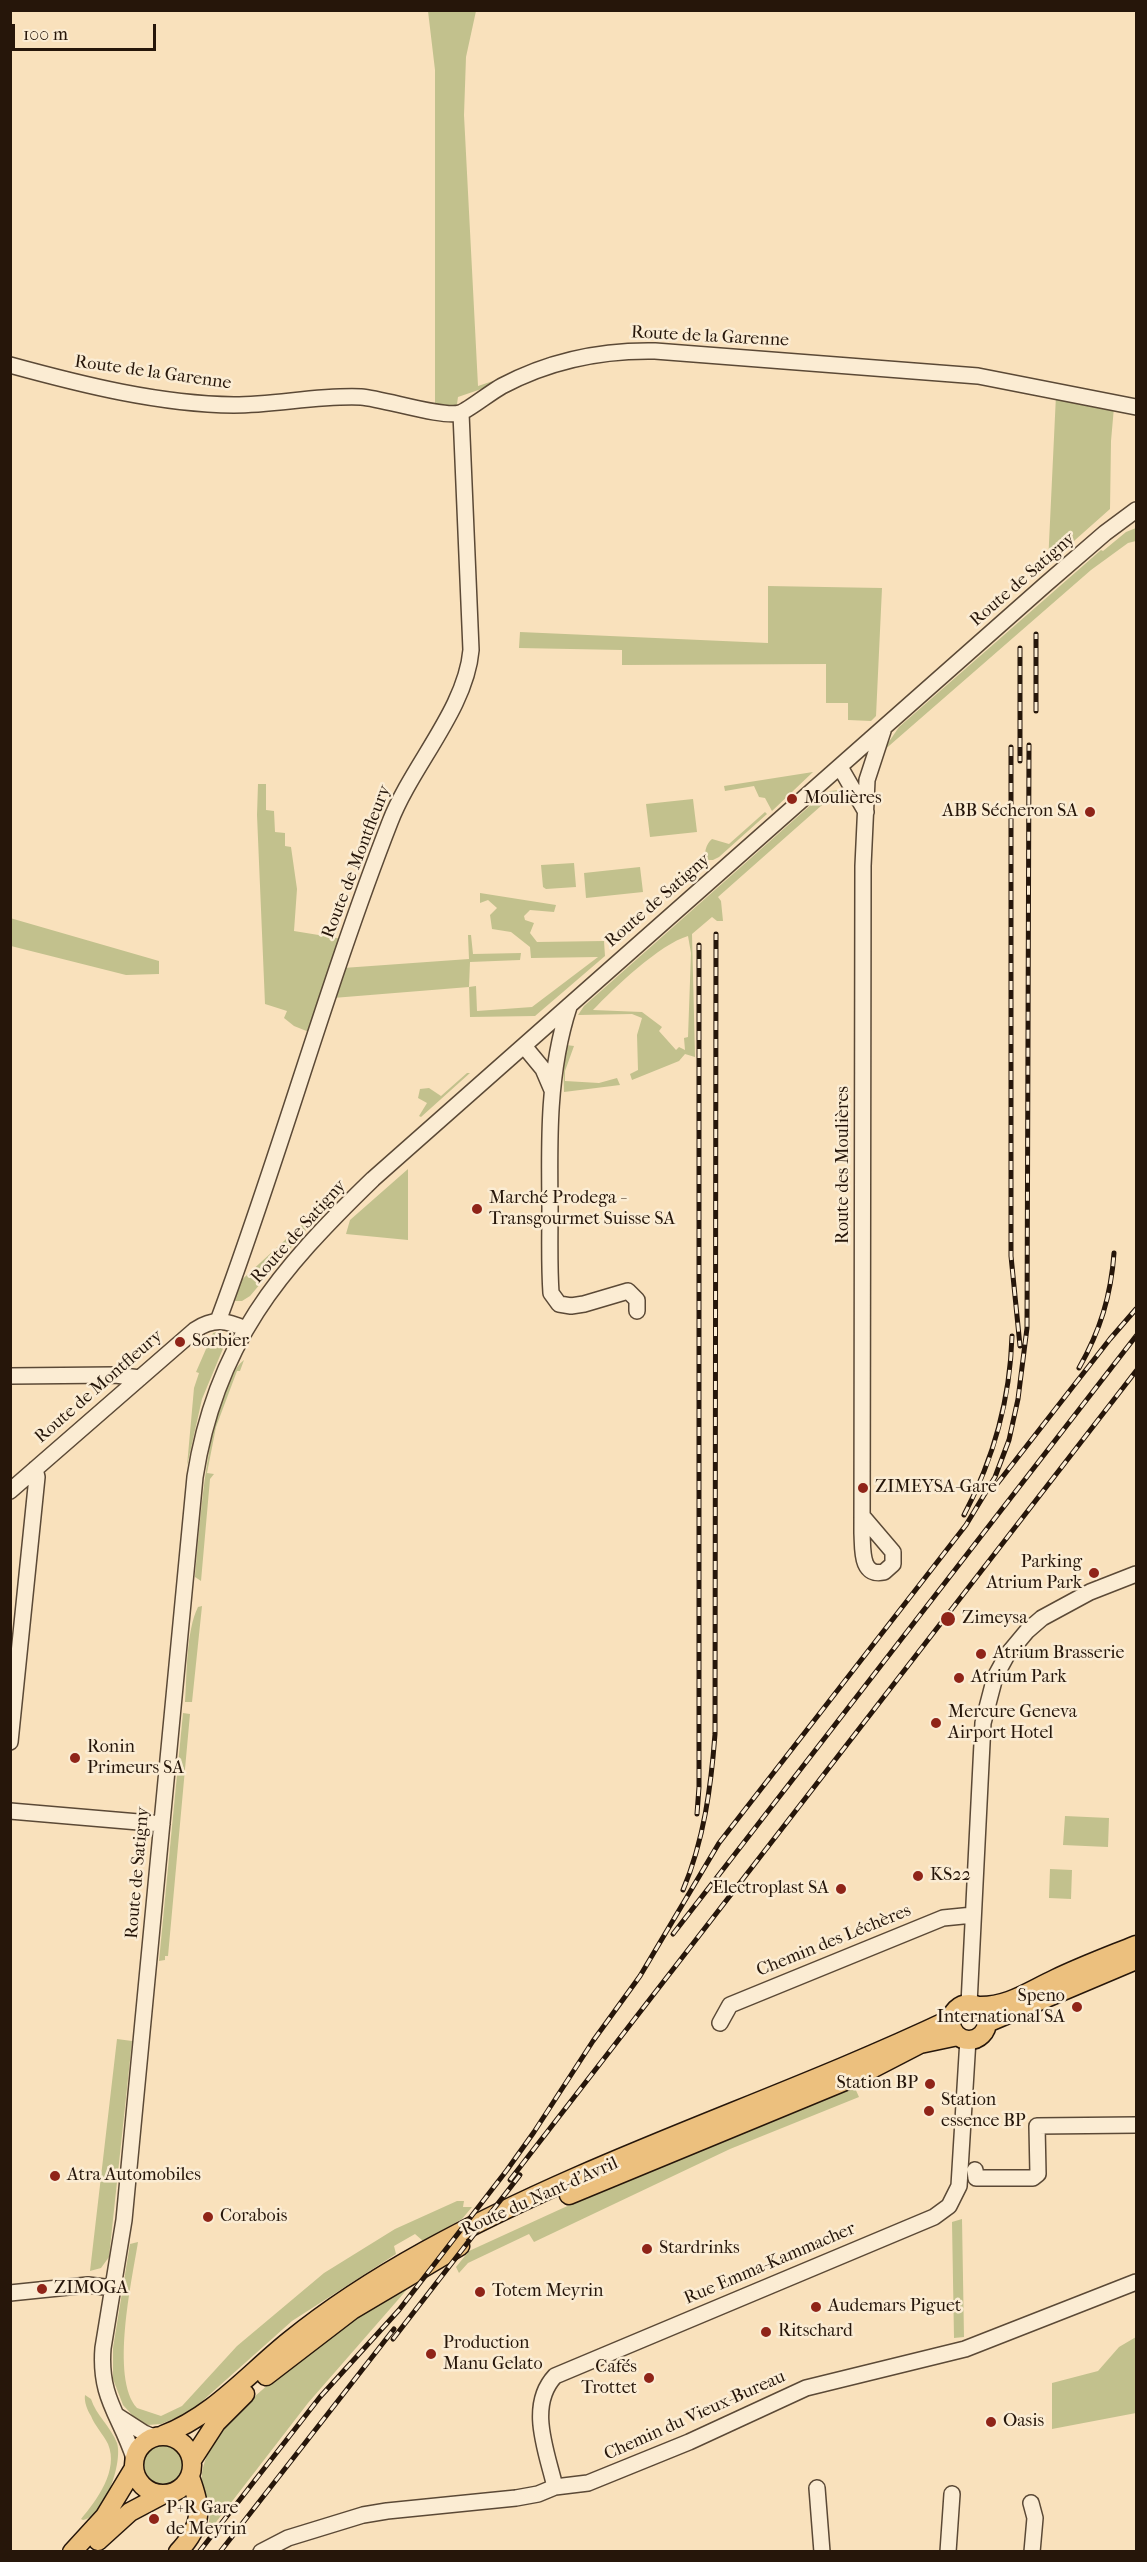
<!DOCTYPE html>
<meta charset="utf-8">
<style>
body{margin:0}
#map{position:relative;width:1147px;height:2562px;overflow:hidden;background:#f9e1bc;font-family:"IM FELL French Canon",serif}
canvas{display:block}
.frame{position:absolute;inset:0;border:12px solid #26160a;pointer-events:none}
.scale{position:absolute;left:12px;top:24px;width:144px;height:27px;box-sizing:border-box;border:3px solid #26160a;border-top:0;padding-left:8px;font-size:18px;line-height:21px;white-space:nowrap;color:#26160a;-webkit-text-stroke:4px #fbecd3;paint-order:stroke}
</style>
<div id="map">
<canvas width="1147" height="2562"></canvas>
<div class="frame"></div>
<div class="scale">100 m</div>
</div>
<script>
const context = document.querySelector('canvas').getContext('2d');
context.lineJoin = 'round';
function fill(path, color) { context.fillStyle = color; context.fill(path, 'evenodd'); }
function strokePath(path, color, width, dash) { context.strokeStyle = color; context.lineWidth = width; context.lineCap = dash ? 'butt' : 'round'; context.setLineDash(dash || []); context.stroke(path); }
function label(font, color, halo, rows, align = 'center') {
  context.font = font + ' "IM FELL French Canon",serif'; context.lineWidth = 5; context.setLineDash([]); context.textBaseline = 'middle'; context.strokeStyle = halo; context.fillStyle = color; for (const [text, x, y, turn = 0] of rows) {
    context.save(); context.translate(x, y); context.rotate((+turn || 0) * Math.PI / 180); context.textAlign = isNaN(turn) ? turn : align; if (halo) context.strokeText(text, 0, 0); context.fillText(text, 0, 0); context.restore();
  }
}
const green = new Path2D(`
 M428 11H476L466 57 464 115 478 386 493 381V385L458 397 457 404 453 407 428 405 435 403V70Z
 M1056 395 1114 407 1111 441 1110 509 1048 564Z
 M1136 528V541L1128 543 1091 570 882 752 899 727 1101 550 1103 551 1126 532Z
 M768 586 882 588 876 716 871 721 848 720V703H826V664L622 665V650L519 648 520 632 768 643Z
 M813 772 772 811 765 798 759 797 754 786 725 791 724 786Z
 M258 784H266V810L274 811 275 832 285 833V846L291 847 297 889 294 931 343 939 309 1032 294 1026 284 1018 287 1011 265 1004 257 815Z
 M839 790 718 897 721 901 723 921H717L712 917 692 934 695 1057 685 1054 679 1061 632 1080 630 1074 638 1070 637 1035 642 1018 632 1014 578 1015 584 1006 813 803 830 791ZM688 936 691 953 688 1037 684 1038 685 1050 679 1047 676 1050 659 1031 662 1027 642 1012 593 1010C614 988 660 944 688 936Z
 M693 799 697 832 650 837 646 804Z
 M765 812 767 814 719 857 713 860H707C703 854 706 844 712 839L729 844Z
 M574 863 576 887 546 889 543 887 541 865Z
 M640 867 643 892 586 898 584 873Z
 M480 893 556 905 554 912 530 910 524 916 525 920 534 923 530 933 537 942 604 941 605 956 535 1016 470 1017 469 987 333 998 343 968 469 959 468 935H471L473 954 521 953 520 960 470 962 469 987 476 986 477 1011 532 1007 598 957 531 958 530 947 511 932 492 929 490 915 497 908 488 900 480 903Z
 M10 918 159 961V974L126 975 11 946Z
 M566 1045 574 1046 565 1071V1081L599 1083 617 1078 620 1085 564 1092 563 1055Z
 M467 1073H470L421 1117 419 1116 427 1103 418 1098 420 1089 429 1088 441 1096Z
 M408 1169V1240L346 1234 350 1220Z
 M330 1195 333 1198 250 1296 242 1301H230L236 1285 308 1219Z
 M216 1332 222 1333 227 1339 202 1399 187 1466 194 1388 199 1373 196 1372 213 1333Z
 M244 1360 240 1371H237L216 1427 207 1473 214 1474 210 1479 201 1581 195 1577C200 1530 207 1389 244 1360Z
 M202 1606 192 1702H185C187 1675 186 1631 198 1607Z
 M183 1713 190 1714 168 1956H165V1960L159 1961Z
 M1065 1816 1109 1818 1108 1847 1063 1845Z
 M1050 1869 1072 1870 1071 1899 1049 1898Z
 M117 2039 132 2041 109 2257 101 2268 90 2271Z
 M854 2086 859 2097 730 2149 534 2242 529 2234 468 2263 459 2273 456 2267 469 2251 563 2208Z
 M457 2201H464L463 2207H472L462 2219 423 2241 415 2234 394 2246 396 2254 292 2321 190 2412 161 2424 148 2425 135 2418 123 2405 113 2379V2348L130 2244 138 2242C132 2280 110 2378 137 2408L161 2416 182 2406 237 2346 324 2273 395 2229Z
 M962 2219 964 2337 954 2338 952 2222Z
 M410 2286 308 2403 203 2539C222 2502 194 2494 204 2464 222 2407 332 2335 382 2301L385 2302Z
 M1136 2337V2413L1052 2429V2383L1098 2371 1119 2347Z
 M85 2395 91 2399C96 2415 111 2427 117 2443 123 2462 105 2516 83 2520L81 2519C97 2500 119 2470 108 2444 103 2434 95 2426 91 2416 87 2410 84 2401 85 2395Z
 M144 2464a20 20 0 1 1 40 0a20 20 0 1 1-40 0Z`);
const minor = new Path2D(`
 M10 365C83 385 159 404 234 405 276 405 319 395 361 397 385 399 442 418 460 413 467 411 491 392 502 386 549 361 602 350 655 351L978 376 1136 407
 M840 767 866 812
 M569 1007C548 1071 549 1140 550 1206 550 1235 549 1264 551 1293L559 1304 571 1306 584 1304 628 1291 637 1300V1311
 M524 1046 543 1069 552 1090
 M218 1321C280 1156 326 986 390 822 412 765 466 709 471 650L461 413
 M10 1376 115 1375 140 1378
 M10 1491 195 1330C213 1318 227 1320 245 1329
 M864 1518 893 1552V1564L884 1572C860 1577 863 1549 862 1533L863 866 867 780 883 731
 M10 1742 37 1477 35 1469
 M10 1811 162 1824
 M969 2004 983 1723 995 1677 1007 1655 1027 1631 1042 1618 1090 1592 1136 1574
 M720 2023 730 2005 943 1918 973 1915
 M975 2170 976 2178H1033L1038 2174 1037 2126 1136 2125
 M10 2293 88 2285 113 2288
 M116 2415 144 2433 154 2437
 M134 2458C120 2415 99 2398 103 2348L124 2220 195 1477C216 1343 279 1270 373 1179L1046 584 1105 533 1136 510
 M555 2487C547 2452 527 2406 555 2376L934 2217 949 2206 959 2186 968 2039
 M817 2488 822 2552
 M1031 2503 1035 2518 1032 2552
 M261 2552 288 2538 363 2515 387 2511 516 2498 538 2494 555 2487 588 2483 689 2442 806 2388 965 2349 1136 2282
 M948 2552 952 2494`);
const major = new Path2D(`
 M951 2022a18 18 0 1 1 36 0a18 18 0 1 1-36 0Z
 M978 2006C1008 2007 1029 1991 1055 1979 1082 1966 1109 1956 1136 1945
 M987 2023 1136 1960
 M569 2195 862 2074 920 2044 958 2036
 M266 2376 352 2310 460 2246
 M163 2435C213 2416 248 2374 289 2341 331 2307 378 2277 425 2251 593 2158 778 2101 951 2019
 M134 2465a29 29 0 1 1 58 0a29 29 0 1 1-58 0Z
 M192 2460 216 2423 245 2394
 M98 2541 130 2512 164 2494
 M72 2552 105 2516 134 2468
 M178 2552C203 2525 202 2510 190 2477`);
const rail = new Path2D(`
 M1020 648V761
 M1036 711V634
 M1011 747V1256L1020 1346
 M1079 1368C1100 1331 1111 1296 1114 1253
 M997 1484 1110 1339 1136 1309
 M964 1515C994 1458 1010 1401 1012 1336
 M697 1814 699 1787V945
 M683 1890C704 1840 711 1787 715 1734L716 934
 M673 1934 1136 1336
 M510 2180 1136 1371
 M393 2339 520 2175
 M199 2552 320 2397 399 2310 507 2170 534 2132 593 2041 640 1976 719 1843 966 1525 995 1477 1009 1440 1018 1399 1027 1328 1029 745
 M220 2552 394 2329`);
const markers = [
 [792,799,6,"#8f2418"],
 [1090,812,6,"#8f2418"],
 [477,1209,6,"#8f2418"],
 [180,1342,6,"#8f2418"],
 [863,1488,6,"#8f2418"],
 [1094,1573,6,"#8f2418"],
 [948,1619,8,"#8f2418"],
 [981,1654,6,"#8f2418"],
 [959,1678,6,"#8f2418"],
 [936,1723,6,"#8f2418"],
 [75,1758,6,"#8f2418"],
 [918,1876,6,"#8f2418"],
 [841,1889,6,"#8f2418"],
 [1077,2007,6,"#8f2418"],
 [930,2084,6,"#8f2418"],
 [929,2111,6,"#8f2418"],
 [55,2176,6,"#8f2418"],
 [208,2217,6,"#8f2418"],
 [647,2249,6,"#8f2418"],
 [42,2289,6,"#8f2418"],
 [480,2292,6,"#8f2418"],
 [816,2307,6,"#8f2418"],
 [766,2332,6,"#8f2418"],
 [431,2354,6,"#8f2418"],
 [649,2378,6,"#8f2418"],
 [991,2422,6,"#8f2418"],
 [154,2519,6,"#8f2418"]
];
const streetNames = [
 ["Route de la Garenne",710,337,3],
 ["Route de la Garenne",153,373,8],
 ["Route de Satigny",1023,580,-41],
 ["Route de Montfleury",357,862,-69],
 ["Route de Satigny",658,901,-41],
 ["Route des Moulières",844,1165,-90],
 ["Route de Satigny",299,1232,-48],
 ["Route de Montfleury",99,1387,-41],
 ["Route de Satigny",138,1873,-85],
 ["Chemin des Léchères",834,1941,-22],
 ["Route du Nant-d'Avril",540,2197,-24],
 ["Rue Emma-Kammacher",770,2264,-23],
 ["Chemin du Vieux-Bureau",695,2416,-24]
];
const poiNames = [
 ["Moulières",804,799],
 ["ABB Sécheron SA",1078,812,"right"],
 ["Marché Prodega -",489,1199],
 ["Transgourmet Suisse SA",489,1220],
 ["Sorbier",192,1342],
 ["ZIMEYSA-Gare",875,1488],
 ["Parking",1082,1563,"right"],
 ["Atrium Park",1082,1584,"right"],
 ["Zimeysa",962,1619],
 ["Atrium Brasserie",993,1654],
 ["Atrium Park",971,1678],
 ["Mercure Geneva",948,1713],
 ["Airport Hotel",948,1734],
 ["Ronin",87,1748],
 ["Primeurs SA",87,1769],
 ["KS22",930,1876],
 ["Electroplast SA",829,1889,"right"],
 ["Speno",1065,1997,"right"],
 ["International SA",1065,2018,"right"],
 ["Station BP",918,2084,"right"],
 ["Station",941,2101],
 ["essence BP",941,2122],
 ["Atra Automobiles",67,2176],
 ["Corabois",220,2217],
 ["Stardrinks",659,2249],
 ["ZIMOGA",54,2289],
 ["Totem Meyrin",492,2292],
 ["Audemars Piguet",828,2307],
 ["Ritschard",778,2332],
 ["Production",443,2344],
 ["Manu Gelato",443,2365],
 ["Cafés",637,2368,"right"],
 ["Trottet",637,2389,"right"],
 ["Oasis",1003,2422],
 ["P+R Gare",166,2509],
 ["de Meyrin",166,2530]
];
fill(green, '#c2c18d');
strokePath(minor, '#5b4936', 18);
strokePath(major, '#26160a', 21);
strokePath(minor, '#fbecd3', 15);
strokePath(major, '#ecc07e', 18);
strokePath(rail, '#26160a', 5);
strokePath(rail, '#fbecd3', 3, [9]);
for (const [x, y, r, color] of markers) { const dot = new Path2D(); dot.arc(x, y, r, 0, 2 * Math.PI); context.fillStyle = color; context.fill(dot); strokePath(dot, '#fbecd3', 2); }
label('18px', '#26160a', '#fbecd3', streetNames);
label('18px', '#26160a', '#fbecd3', poiNames, 'left');
</script>
